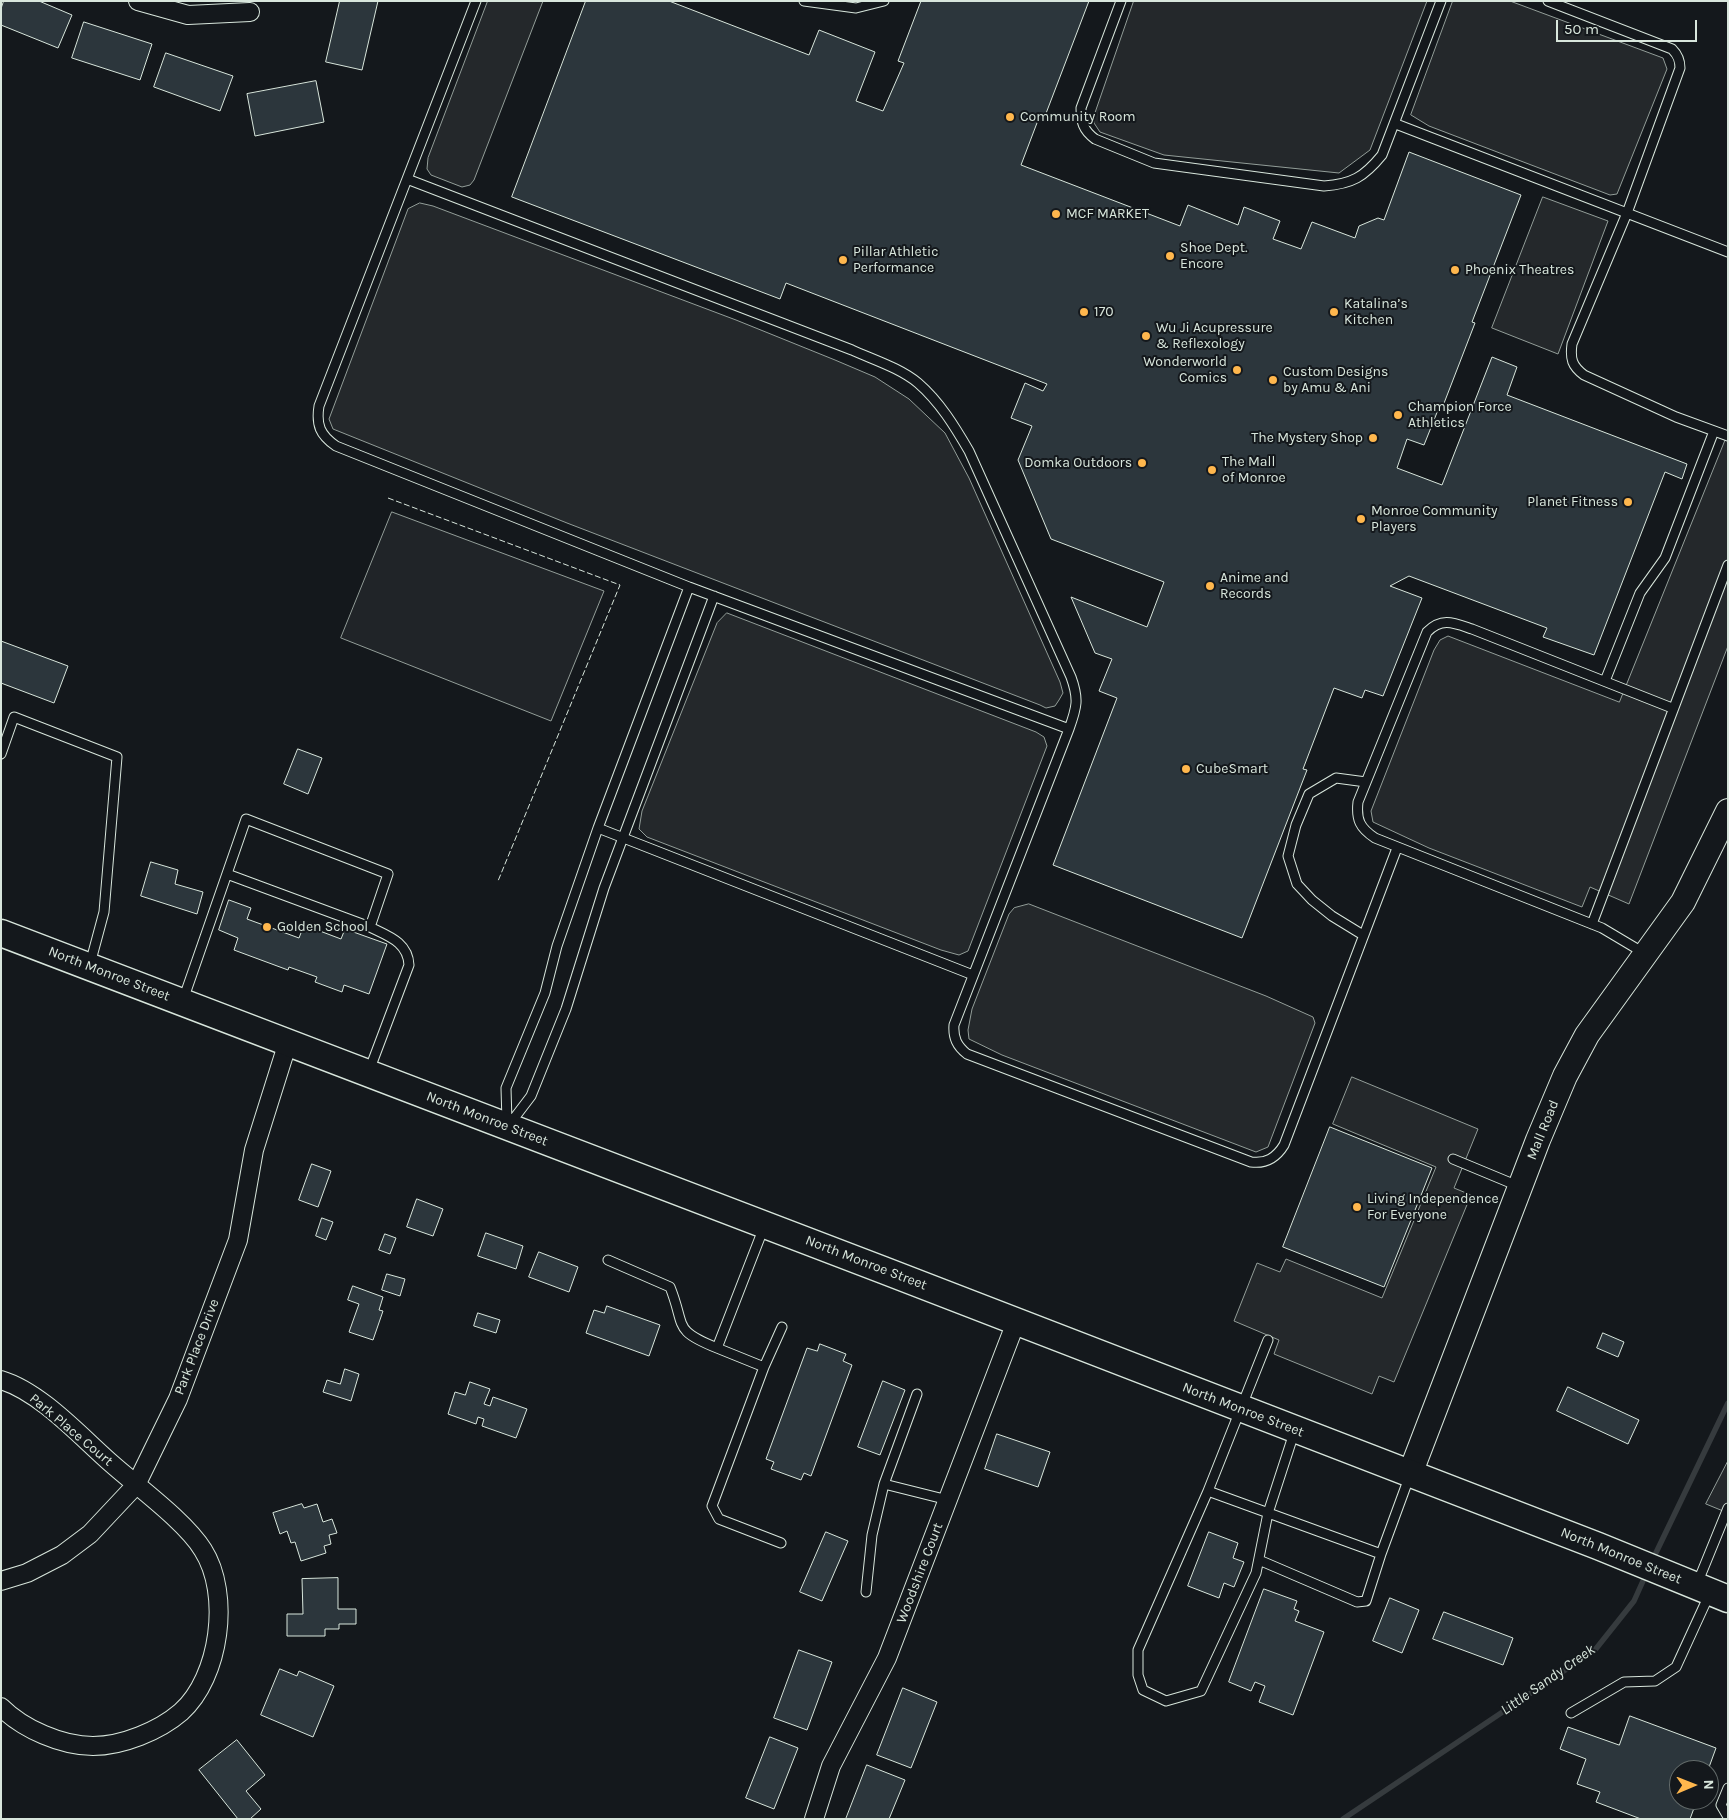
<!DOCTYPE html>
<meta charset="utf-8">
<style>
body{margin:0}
#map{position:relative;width:1729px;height:1820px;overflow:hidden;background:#14181c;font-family:Karla,sans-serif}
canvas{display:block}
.frame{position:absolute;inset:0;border:2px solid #d8e6dc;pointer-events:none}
.north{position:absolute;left:1669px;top:1760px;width:50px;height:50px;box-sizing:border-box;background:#14181c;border:1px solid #626a69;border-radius:50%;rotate:89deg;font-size:14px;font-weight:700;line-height:20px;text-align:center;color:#d8e6dc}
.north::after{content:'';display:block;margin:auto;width:18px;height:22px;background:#ffb74d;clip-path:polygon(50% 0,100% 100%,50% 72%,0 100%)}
.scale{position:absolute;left:1556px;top:20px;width:141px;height:22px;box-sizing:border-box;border:2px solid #d8e6dc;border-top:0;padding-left:6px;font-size:15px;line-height:18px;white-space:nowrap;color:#d8e6dc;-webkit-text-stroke:4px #14181c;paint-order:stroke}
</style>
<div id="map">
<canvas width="1729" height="1820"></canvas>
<div class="frame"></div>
<div class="north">N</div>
<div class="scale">50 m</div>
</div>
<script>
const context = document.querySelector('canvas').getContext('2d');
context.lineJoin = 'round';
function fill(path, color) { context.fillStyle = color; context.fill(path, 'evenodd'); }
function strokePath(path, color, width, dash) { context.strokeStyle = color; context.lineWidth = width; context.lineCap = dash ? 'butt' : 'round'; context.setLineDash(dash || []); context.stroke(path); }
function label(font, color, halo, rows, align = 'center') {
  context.font = font + ' Karla,sans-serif'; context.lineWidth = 4; context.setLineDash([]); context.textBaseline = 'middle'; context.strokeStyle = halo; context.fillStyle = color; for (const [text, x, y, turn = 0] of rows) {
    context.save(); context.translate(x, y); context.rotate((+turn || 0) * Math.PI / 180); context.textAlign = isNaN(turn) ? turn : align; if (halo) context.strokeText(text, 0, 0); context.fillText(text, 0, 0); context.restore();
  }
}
const green = new Path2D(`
 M392 512 604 591 551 721 341 638Z`);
const parking = new Path2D(`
 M488 1H543L474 180 470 185 462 187 431 175 427 169 428 158Z
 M1134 1H1427L1370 150 1339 173 1164 155 1100 132 1094 123 1095 113Z
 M1453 1H1510L1663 58 1667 69 1617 194 1610 195 1429 126 1411 115Z
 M1543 197 1608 221 1558 354 1492 328Z
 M420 203 433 206 736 320 835 360 875 377 909 399 945 433 969 478 1060 682 1063 693 1059 700 1055 706 1046 708 1040 705 567 523 333 429 329 419 408 209Z
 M1728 433V646L1629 904 1590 887 1582 907 1429 848 1373 822 1371 811 1434 650 1440 640 1448 636 1619 702Z
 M727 613 1036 732 1044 737 1047 746 968 951 959 955 941 950 647 837 639 829 642 811 717 623Z
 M1029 904 1266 996 1313 1017 1315 1023 1268 1147 1256 1152 1002 1055 969 1039 968 1030 972 1009 1009 914 1014 908Z
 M1352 1077 1478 1129 1454 1188 1471 1195 1394 1382 1379 1376 1372 1394 1274 1354 1279 1340 1234 1321 1257 1263 1280 1272 1286 1259 1382 1298 1436 1167 1333 1124Z
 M1728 1461V1513L1706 1504Z`);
const stream = new Path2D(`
 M1652 1561 1728 1403
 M1343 1819 1595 1650 1634 1601 1647 1572`);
const building = new Path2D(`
 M4 1H39L72 15 58 48 1 25V9Z
 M340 1H378L362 70 326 62Z
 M586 1H669L809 55 819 30 875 52 856 101 883 111 904 63 898 61 921 1H1089L1045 116 1040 115 1021 165 1180 226 1188 205 1238 225 1244 207 1280 221 1273 239 1301 249 1312 222 1355 238 1359 226 1378 218 1384 220 1409 152 1521 195 1472 322 1475 323 1441 411 1438 410 1424 445 1407 439 1397 468 1442 485 1492 357 1517 367 1507 395 1687 464 1682 479 1665 472 1594 655 1543 637 1547 628 1409 576 1390 586 1422 598 1383 696 1365 690 1362 698 1334 688 1303 769 1307 770 1242 938 1053 865 1117 698 1099 691 1112 659 1095 653 1071 597 1147 627 1164 582 1051 539 1018 460 1032 426 1011 418 1025 383 1043 391 1047 384 786 283 780 299 512 197Z
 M84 22 152 44 140 80 72 58Z
 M166 53 233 76 220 111 154 87Z
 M316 81 324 122 255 136 247 94Z
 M1 641 68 666 54 703 1 683Z
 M298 749 322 758 308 794 284 784Z
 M151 862 178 870 175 884 203 892 197 914 141 896Z
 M229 900 251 908 247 919 299 938 304 925 341 939 345 929 387 944 369 994 344 985 342 992 315 982 317 977 289 967 288 970 234 950 238 938 219 930Z
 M1330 1127 1432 1168 1384 1287 1283 1247Z
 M312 1164 331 1171 318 1207 299 1200Z
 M417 1199 443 1209 433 1236 407 1227Z
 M322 1218 333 1222 326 1240 316 1236Z
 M486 1233 523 1246 516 1269 478 1256Z
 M385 1234 396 1238 390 1254 379 1250Z
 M539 1252 578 1267 569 1292 529 1277Z
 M387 1274 405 1279 400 1296 382 1290Z
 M353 1286 383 1297 379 1310 383 1311 373 1340 349 1332 359 1304 348 1300Z
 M607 1306 660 1325 649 1356 586 1333 594 1310 604 1313Z
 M478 1313 500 1320 496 1333 474 1326Z
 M1603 1333 1624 1342 1618 1357 1597 1348Z
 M820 1344 846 1354 843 1361 852 1365 811 1476 804 1473 801 1480 771 1469 774 1462 766 1459 807 1348 817 1351Z
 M345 1369 359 1374 351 1401 323 1392 327 1380 340 1384Z
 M883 1381 905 1390 880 1455 858 1447Z
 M470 1382 490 1389 484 1404 490 1406 493 1397 527 1409 516 1438 482 1426 484 1419 478 1417 476 1424 448 1414 455 1392 465 1395Z
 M1568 1387 1639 1420 1628 1444 1557 1411Z
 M997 1434 1050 1452 1038 1487 985 1469Z
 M302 1504 304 1508 317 1504 323 1522 332 1519 337 1533 329 1535 331 1544 324 1546 326 1553 301 1561 295 1542 291 1543 287 1531 280 1534 273 1513Z
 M826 1532 848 1541 822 1601 800 1592Z
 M1209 1532 1238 1543 1233 1558 1244 1562 1234 1587 1224 1583 1219 1598 1188 1586Z
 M338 1578V1609H356V1624H339V1629H325V1636H287V1614H303L302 1579Z
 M1264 1589 1297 1601 1294 1609 1299 1611 1295 1621 1324 1632 1293 1715 1259 1702 1265 1686 1255 1682 1251 1691 1229 1682Z
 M1390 1598 1419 1610 1402 1653 1373 1641Z
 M1444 1612 1513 1638 1503 1665 1433 1639Z
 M799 1650 832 1662 807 1730 774 1718Z
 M280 1669 297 1676 299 1671 334 1686 313 1737 261 1715Z
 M903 1688 937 1702 911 1768 877 1755Z
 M1630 1716 1716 1748 1708 1770H1679V1800H1697L1690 1819H1641L1596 1802 1600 1792 1577 1784 1586 1759 1560 1749 1568 1727 1619 1745Z
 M770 1737 798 1748 774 1809 746 1798Z
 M237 1740 265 1775 246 1791 261 1809 250 1819H238L199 1770Z
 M867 1765 905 1780 889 1819H846Z`);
const lane = new Path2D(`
 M476 1 319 406C316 425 320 435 336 446L689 587 1069 729
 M804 1 856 8 884 1
 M1121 1 1081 108C1081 122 1083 130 1095 139L1154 163 1324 186C1352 184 1364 177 1382 155L1441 1
 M1548 1 1672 49C1678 55 1680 60 1680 68L1627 213 1572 344C1570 359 1572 366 1584 375L1676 417 1728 436
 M1396 124 1728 252
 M407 179 852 350C874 360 900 368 918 383 940 402 955 427 969 451L1071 677C1079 699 1077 707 1069 729L954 1025C953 1038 957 1046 967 1054L1251 1162C1266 1164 1276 1158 1284 1145L1397 848
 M1605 681 1640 593 1665 558 1714 431
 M1 754 14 717 117 757 104 912 90 964
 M598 828 973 975
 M227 874 370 927
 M1592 924 1728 565
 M1363 935 1332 916 1312 900 1297 884 1288 856 1296 825 1309 794 1336 778 1366 782
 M1644 953 1602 928 1375 838C1360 828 1356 820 1358 802L1427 632C1442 617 1454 623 1472 629L1672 708
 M183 1000 246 819 388 874 370 927C388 936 408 942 409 965L369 1071
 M507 1122 506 1088 545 993 557 946 598 828 689 587
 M509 1125 531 1096 566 1009 604 888 714 596
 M1453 1159 1518 1186
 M608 1260 670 1287C686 1327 672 1330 717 1348
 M1268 1340 1208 1491 1381 1554 1410 1475
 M764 1367 717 1348 764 1227
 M884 1484 917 1394
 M1208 1491 1138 1650V1675L1143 1690 1166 1701 1201 1691 1256 1573 1268 1513 1295 1430
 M781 1543 719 1519 712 1506 764 1367 782 1327
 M1259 1560 1357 1602 1366 1601 1381 1554
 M1697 1584 1728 1508
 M866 1592 872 1535 884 1484 948 1500
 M1571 1713 1624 1682 1655 1681 1676 1667 1709 1595
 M1728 1788 1721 1805 1728 1817`);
const street = new Path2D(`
 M138 1 188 15 250 12
 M1 1380C41 1392 81 1437 112 1464 138 1487 186 1522 203 1550 231 1594 220 1677 181 1712 159 1731 122 1746 93 1746 62 1746 23 1729 1 1707
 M1 1581 27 1573 62 1555 90 1534 136 1485 178 1399 238 1240 254 1150 288 1042
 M814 1819 831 1766 887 1658 1016 1322`);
const secondary = new Path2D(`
 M1410 1474 1538 1140 1565 1076 1587 1035 1683 902 1728 811`);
const primary = new Path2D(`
 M1 933 883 1270 1598 1546 1728 1599`);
const fence = new Path2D(`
 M388 498 620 585 498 881`);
const markers = [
 [1010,117,5,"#ffb74d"],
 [1056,214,5,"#ffb74d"],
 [1170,256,5,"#ffb74d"],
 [843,260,5,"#ffb74d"],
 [1455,270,5,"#ffb74d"],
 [1084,312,5,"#ffb74d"],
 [1334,312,5,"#ffb74d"],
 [1146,336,5,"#ffb74d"],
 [1237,370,5,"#ffb74d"],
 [1273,380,5,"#ffb74d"],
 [1398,415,5,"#ffb74d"],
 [1373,438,5,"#ffb74d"],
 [1142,463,5,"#ffb74d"],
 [1212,470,5,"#ffb74d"],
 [1628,502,5,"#ffb74d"],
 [1361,519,5,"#ffb74d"],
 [1210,586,5,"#ffb74d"],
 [1186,769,5,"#ffb74d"],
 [267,927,5,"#ffb74d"],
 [1357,1207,5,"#ffb74d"]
];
const poiNames = [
 ["Community Room",1020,117],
 ["MCF MARKET",1066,214],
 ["Shoe Dept.",1180,248],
 ["Encore",1180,264],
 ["Pillar Athletic",853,252],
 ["Performance",853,268],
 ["Phoenix Theatres",1465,270],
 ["Katalina’s",1344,304],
 ["Kitchen",1344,320],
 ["170",1094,312],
 ["Wu Ji Acupressure",1156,328],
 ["& Reflexology",1156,344],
 ["Wonderworld",1227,362,"right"],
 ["Comics",1227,378,"right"],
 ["Custom Designs",1283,372],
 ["by Amu & Ani",1283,388],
 ["Champion Force",1408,407],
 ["Athletics",1408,423],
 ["The Mystery Shop",1363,438,"right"],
 ["The Mall",1222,462],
 ["of Monroe",1222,478],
 ["Domka Outdoors",1132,463,"right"],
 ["Planet Fitness",1618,502,"right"],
 ["Monroe Community",1371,511],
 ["Players",1371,527],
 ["Anime and",1220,578],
 ["Records",1220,594],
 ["CubeSmart",1196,769],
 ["Golden School",277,927],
 ["Living Independence",1367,1199],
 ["For Everyone",1367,1215]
];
const streetNames = [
 ["North Monroe Street",109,974,21],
 ["North Monroe Street",487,1119,21],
 ["Mall Road",1543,1130,-68],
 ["North Monroe Street",866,1263,21],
 ["Park Place Drive",197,1347,-69],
 ["North Monroe Street",1243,1410,21],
 ["Park Place Court",71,1430,40],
 ["North Monroe Street",1621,1556,22],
 ["Woodshire Court",920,1573,-69]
];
const waterNames = [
 ["Little Sandy Creek",1548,1680,-35]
];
fill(green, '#202428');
strokePath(green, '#939e99', 1);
fill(parking, '#24282b');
strokePath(parking, '#939e99', 1);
strokePath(stream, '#363b3e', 5.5);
fill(building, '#2c363c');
strokePath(building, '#d8e6dc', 1);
strokePath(lane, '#d8e6dc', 11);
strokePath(street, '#d8e6dc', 20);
strokePath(secondary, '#d8e6dc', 26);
strokePath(primary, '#d8e6dc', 29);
strokePath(lane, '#14181c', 9);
strokePath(street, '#14181c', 18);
strokePath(secondary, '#14181c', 24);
strokePath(primary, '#14181c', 26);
strokePath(fence, '#d8e6dc', 1, [6, 2.5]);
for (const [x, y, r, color] of markers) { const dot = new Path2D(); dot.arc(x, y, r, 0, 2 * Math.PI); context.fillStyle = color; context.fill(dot); strokePath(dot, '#14181c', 2); }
label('14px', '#d8e6dc', '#14181c', poiNames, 'left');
label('14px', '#d8e6dc', '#14181c', streetNames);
label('italic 15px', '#d8e6dc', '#14181c', waterNames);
</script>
